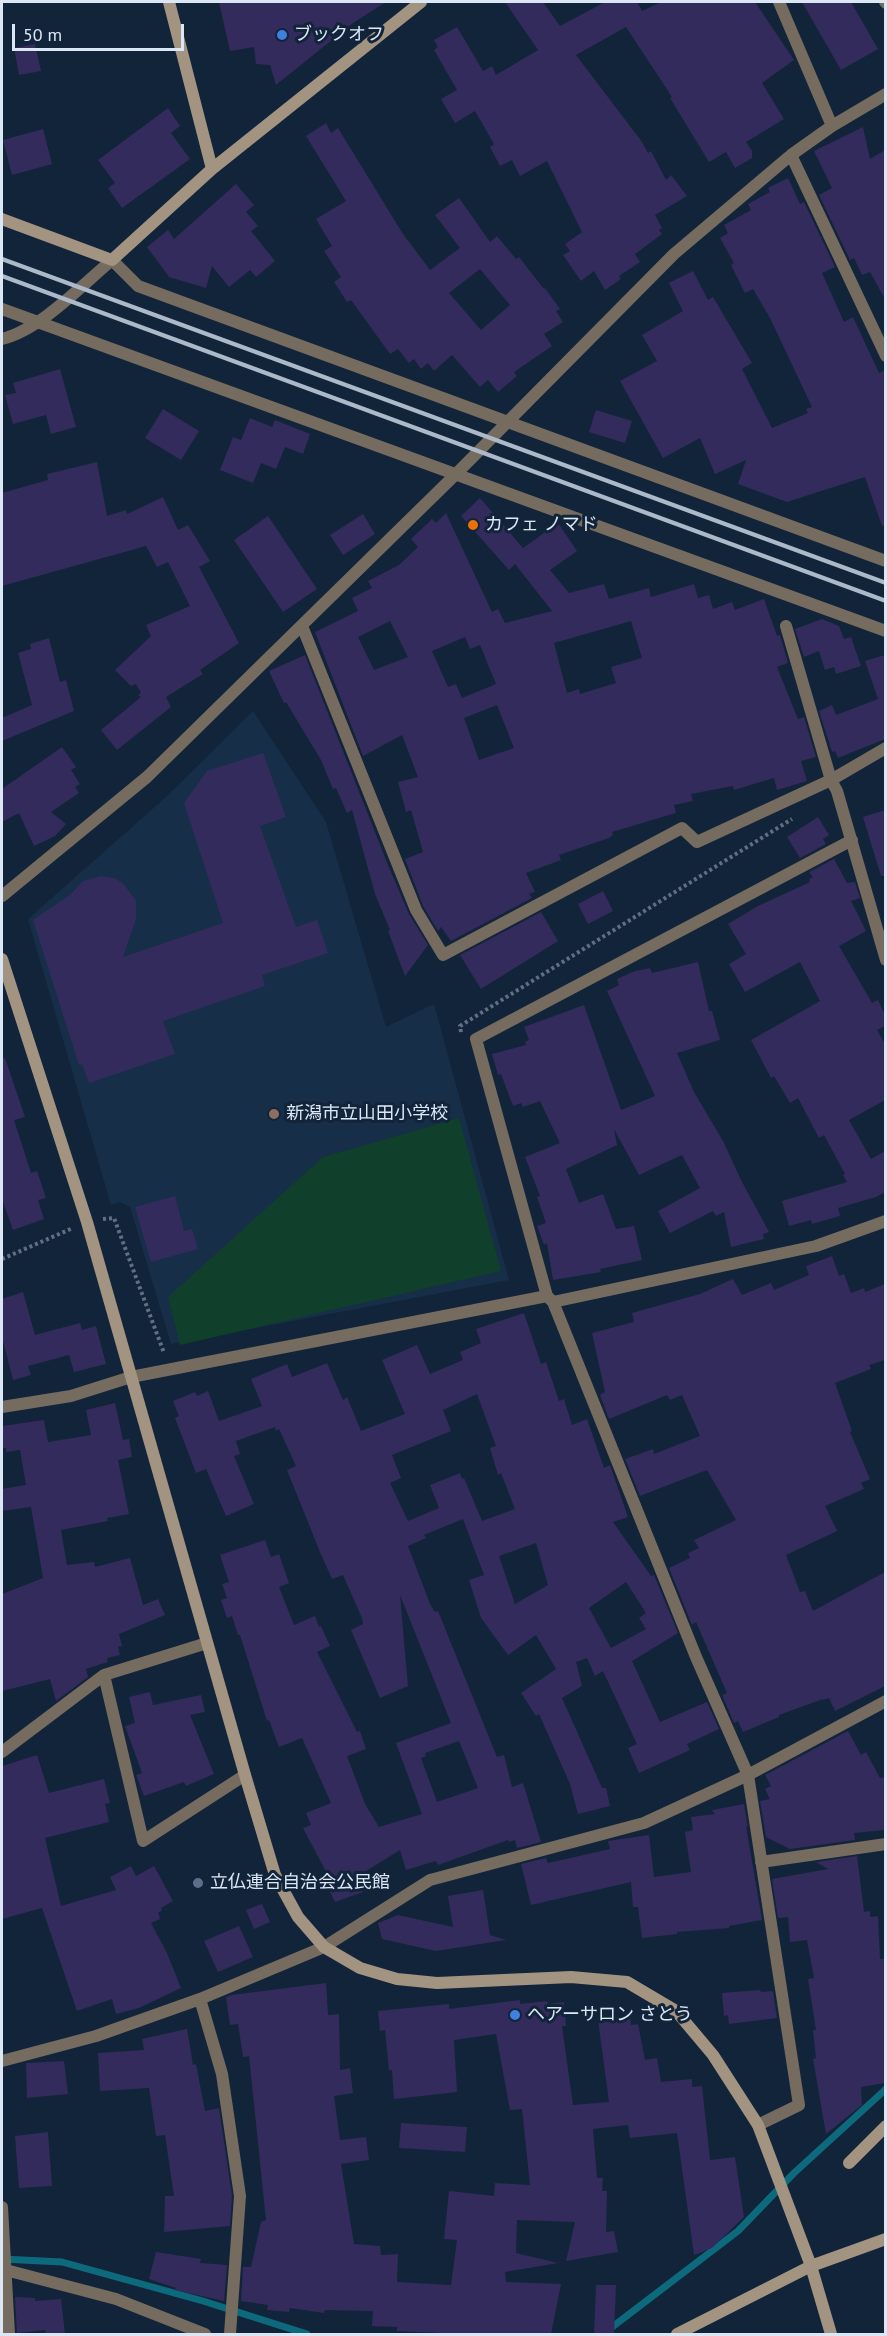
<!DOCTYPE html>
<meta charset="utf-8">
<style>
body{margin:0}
#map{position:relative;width:887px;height:2336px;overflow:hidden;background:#12243a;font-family:"PT Sans",sans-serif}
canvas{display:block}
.frame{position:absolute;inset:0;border:3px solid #dce7f6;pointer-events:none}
.scale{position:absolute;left:12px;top:24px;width:172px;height:27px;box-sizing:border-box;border:3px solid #dce7f6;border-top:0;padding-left:8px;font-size:18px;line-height:21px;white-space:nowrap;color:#dce7f6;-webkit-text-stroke:4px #12243a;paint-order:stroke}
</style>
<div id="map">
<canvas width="887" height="2336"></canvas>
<div class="frame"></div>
<div class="scale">50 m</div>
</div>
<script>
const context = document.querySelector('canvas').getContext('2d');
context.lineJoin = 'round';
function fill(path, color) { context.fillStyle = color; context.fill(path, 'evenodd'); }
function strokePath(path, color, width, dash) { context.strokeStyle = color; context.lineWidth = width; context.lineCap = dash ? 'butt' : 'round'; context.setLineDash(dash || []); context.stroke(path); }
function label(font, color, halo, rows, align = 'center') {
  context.font = font + ' "PT Sans","Noto Sans JP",sans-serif'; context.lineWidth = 6; context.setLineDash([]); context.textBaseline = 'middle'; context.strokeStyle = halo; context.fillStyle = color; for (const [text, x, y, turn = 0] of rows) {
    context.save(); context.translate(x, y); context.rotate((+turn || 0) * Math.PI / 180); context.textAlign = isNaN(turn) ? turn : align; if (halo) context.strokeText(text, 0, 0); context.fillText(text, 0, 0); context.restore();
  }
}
const built = new Path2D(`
 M253 711 326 822 386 1027 434 1004 509 1280 171 1344 130 1207 120 1202 111 1205 28 919 165 798Z`);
const green = new Path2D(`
 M459 1118 501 1271 180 1345 168 1297 323 1157Z`);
const stream = new Path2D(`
 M2 2259 62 2262 203 2301 307 2334
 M603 2334 738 2231 794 2173 886 2089`);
const building = new Path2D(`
 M219 2H386L353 23 276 85 270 65 256 64 254 47 230 51Z
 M505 2H543L560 26 605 2H637L642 11 661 2H755L794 60 762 83 784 119 746 142 752 151V158L735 168 726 152 709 162 670 98 672 97 626 27 576 55 642 142 648 153 651 151 666 180 671 175 687 196 655 215 662 228 659 230 662 234 635 254 640 262 619 276 621 279 605 290 594 271 581 281 563 255 570 251 565 244 582 232 547 161 520 176 512 160 500 166 490 147 494 144 475 111 455 123 441 99 457 90 434 50 438 47 434 40 457 27 483 71 492 66 496 75 538 50Z
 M802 2H851L878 49 841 70Z
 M35 44 41 71 19 75 14 48Z
 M168 108 180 126 171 133 190 159 122 208 108 188 115 183 98 160Z
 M326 123 331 133 338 128 403 234 430 270 460 248 435 215 459 198 490 242 497 236 516 259 519 257 544 289 545 288 560 309 556 311 563 322 544 334 552 346 514 372 517 376 498 392 488 380 480 387 452 355 434 371 428 363 421 369 414 359 409 363 398 349 390 354 351 300 347 302 334 282 341 277 324 251 332 246 316 219 346 201 306 136ZM480 269 510 305 481 330 449 293Z
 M863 127 870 159 885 150V299L870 272 862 275 854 258 850 260 819 195 832 188 814 151Z
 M43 129 52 164 12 175 3 140Z
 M788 178 800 204 804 202 835 267 822 273 844 322 853 317 879 373 885 370V525L882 526 865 477 787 502 738 484 746 460 715 474 700 438 663 458 620 381 657 361 642 335 683 311 669 283 693 271 708 300 713 297 752 363 742 369 772 428 808 413 806 409 812 407 770 318 753 289 745 293 731 265 734 263 720 238 728 233 724 225 751 210 748 204 770 192 768 188Z
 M236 184 254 205 246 212 258 226 251 231 275 261 256 277 250 270 229 287 212 266 206 288 169 277 147 247 168 230 174 239Z
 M60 369 76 427 51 434 46 415 13 424 5 395 16 393 13 383Z
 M163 409 199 431 181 460 145 438Z
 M596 410 632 421 625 443 589 432Z
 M250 418 272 427 275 420 310 434 303 454 285 447 276 469 261 463 253 483 220 470 233 437 241 440Z
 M97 462 107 516 126 510 127 514 163 497 178 530 188 525 210 561 199 567 239 643 200 670 203 674 166 697 171 707 117 750 101 730 141 697 138 695 141 693 136 684 131 686 115 670 151 636 146 625 190 606 168 562 157 567 146 546 2 586V493L48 480 47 474Z
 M480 498 523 548 558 523 577 551 550 570 569 593 604 584 609 599 649 588 651 597 694 584 698 598 709 595 713 609 732 602 735 610 764 599 777 636 780 635 788 663 777 667 798 719 804 717 816 757 801 761 807 781 777 790 774 778 734 790 733 786 691 794 693 801 674 805 676 813 612 832 613 835 609 838 559 855 561 860 526 873 535 892 529 894 532 898 451 941 441 927 438 931 423 906 405 859 423 852 411 810 406 812 398 782 418 777 402 735 363 756 315 632 358 611 352 598 372 588 368 581 399 565 418 547 411 539 432 519 436 523 446 513 492 612 498 609 505 623 552 611 515 564 509 570 461 516ZM390 621 408 657 374 670 358 637ZM631 621 642 658 611 667 616 683 580 694 579 689 567 693 554 643ZM465 637 470 649 480 645 496 684 462 698 456 684 448 687 432 651ZM497 705 514 748 479 760 464 718Z
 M363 514 375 534 343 555 330 535Z
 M268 516 317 589 283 612 234 540Z
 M822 619 839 626 844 639 851 637 861 666 836 674 834 667 825 670 819 651 804 657 795 629Z
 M49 638 60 682 66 680 74 711 2 741V718L32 705 18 653 31 649 30 644Z
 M305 655 388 865 409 914 428 945 405 976 388 931 390 930 375 894 352 810 347 813 336 788 333 789 321 760 286 702 284 703 269 671Z
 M885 655V739L838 758 835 751 832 752 819 711 832 705 836 715 878 699 865 661Z
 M62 747 76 767 71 770 80 784 75 787 79 793 51 812 66 824 55 836 34 846 19 813 2 822V789Z
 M263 753 286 817 260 826 296 927 317 920 328 953 262 975 265 986 163 1021 175 1054 89 1083 82 1064 79 1065 33 920 70 895 83 881 101 876 114 878 123 883 136 901V919L123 957 223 923 184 803 207 771Z
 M885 810V876H881L863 817Z
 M818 817 829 835 823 839 826 844 800 858 787 837Z
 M834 859 847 883 855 882 860 898 851 901 866 931 839 946 872 1003 878 1000 885 1015V1026L877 1030 885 1044V1100L849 1120 871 1159 885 1151V1192L876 1197 838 1208 840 1216 812 1224 811 1220 789 1226 782 1201 847 1182 843 1175 845 1174 824 1135 819 1138 798 1098 790 1103 774 1076 771 1078 751 1040 820 1001 800 962 745 992 729 964 746 954 728 924 758 906 810 882 809 879 813 877 809 872Z
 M603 891 613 911 588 924 578 904Z
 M541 912 558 941 481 989 460 955Z
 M698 962 709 1011H712L720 1040 677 1053 694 1092 723 1141 741 1180 769 1232 763 1234 764 1239 731 1247 724 1212 716 1216 713 1211 670 1233 658 1211 700 1188 682 1155 639 1175 614 1129 617 1145 566 1169 579 1203 603 1194 616 1229 634 1226 642 1260 600 1269 601 1272 553 1280 547 1243 544 1245 537 1226 546 1223 537 1197 540 1196 525 1157 560 1143 540 1101 523 1107 521 1103 513 1106 501 1074 498 1075 492 1054 526 1045 525 1042 529 1040 524 1027 584 1005 621 1110 655 1096 607 991 619 985 617 979 635 971 650 968 652 973Z
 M5 1058 25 1117 14 1120 31 1173 37 1171 46 1198 38 1200 44 1219 13 1230 2 1199V1059Z
 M175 1196 184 1231 192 1229 198 1249 151 1262 135 1207Z
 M832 1256 839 1276 844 1274 851 1293 864 1288 865 1292 885 1284V1360L869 1365 871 1369 835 1383 852 1431 850 1432 870 1479 861 1483 864 1489 825 1506 837 1531 786 1555 800 1592 805 1591 813 1611 885 1572V1686L835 1711 829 1698 823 1700V1699L779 1715V1717L743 1732 738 1721 734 1723 722 1695 727 1693 696 1622 692 1625 669 1568 690 1558 688 1553 699 1548 694 1540 736 1520 707 1470 640 1496 625 1459 653 1449 654 1454 700 1436 682 1395 670 1400 667 1395 609 1419 600 1395 605 1392 592 1333 634 1322 632 1313 700 1294 733 1279 742 1295 771 1283 774 1290 809 1275 806 1266Z
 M23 1292 35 1335 80 1323 82 1330 96 1326 106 1364 74 1372 69 1355 28 1366 31 1375 13 1380 2 1337V1299Z
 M524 1313 541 1364 546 1362 559 1401 564 1399 572 1425 587 1419 604 1468 610 1465 628 1517 613 1522 651 1576 654 1575 678 1633 632 1661 660 1722 707 1702 719 1729 687 1744 690 1750 639 1773 628 1748 637 1744 603 1671 595 1676 587 1658 576 1662 582 1686 562 1698 602 1788H606L610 1806 578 1814 570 1784 539 1714 536 1716 521 1693 556 1669 536 1635 508 1655 481 1618 469 1580 484 1575 463 1519 424 1535 426 1538 408 1546 430 1604 435 1612 438 1611 497 1757 504 1755 512 1787 523 1783 541 1842 517 1848 515 1840 509 1842 508 1840 438 1865 436 1861 406 1870 400 1850 355 1878 363 1892 335 1902 327 1886 332 1883 303 1828 311 1825 306 1813 331 1803 302 1738 279 1747 269 1720 267 1721 240 1635H238L232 1616 227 1618 221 1600 227 1598 222 1584 229 1582 220 1555 265 1540 271 1557 279 1554 289 1583 279 1587 294 1625 315 1616 319 1627 321 1626 330 1646 317 1652 357 1732 360 1731 366 1749 347 1756 365 1804 379 1827 422 1814 396 1743 451 1723 400 1595 408 1686 380 1698 351 1630 363 1624 362 1618 343 1575 332 1579 320 1552 287 1470 296 1466 279 1429 276 1431 275 1427 236 1441 240 1454 234 1456 254 1504 226 1516 206 1469 196 1473 175 1418 179 1416 173 1401 195 1392 197 1396 208 1391 219 1421 262 1406 251 1379 287 1364 292 1377 327 1363 343 1400 347 1397 361 1431 405 1414 382 1360 417 1345 430 1374 463 1360 460 1352 481 1343 476 1329ZM477 1394 496 1446 490 1448 498 1475 501 1473 515 1509 482 1521 464 1478 462 1479 460 1473 430 1485 439 1508 408 1521 390 1483 401 1478 392 1455 451 1431 443 1410ZM536 1543 548 1585 515 1604 499 1556ZM626 1582 646 1613 639 1618 646 1629 611 1648 589 1608ZM459 1741 478 1788 437 1802 421 1758 426 1756 425 1753Z
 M115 1403 123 1440 129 1439 132 1457 118 1460 129 1514 107 1518 108 1521 61 1530 67 1565 94 1562 95 1567 130 1558 143 1605 158 1599 165 1615 119 1634 122 1646 118 1647 120 1655 107 1658 108 1662 86 1669 88 1677 56 1701 50 1679 2 1691V1594L43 1578 31 1507 2 1511V1489L26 1485 20 1450 6 1452V1448H3L2 1426 44 1420 48 1442 91 1435 86 1410Z
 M150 1692 153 1705 201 1695 205 1712 190 1715 214 1774 186 1786 184 1782 144 1796 136 1775 142 1773 125 1726 135 1723 129 1697Z
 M848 1731 861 1755 866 1752 880 1778 885 1777V1830L854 1833 855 1840 790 1849 766 1837 760 1801 770 1799 765 1789 771 1786 765 1775Z
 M37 1755 49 1793 104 1779 110 1803 105 1804 109 1822 45 1838 61 1906 116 1890 110 1877 131 1866 136 1876 154 1866 173 1901 161 1908 162 1911 158 1912 160 1919 151 1923 167 1953 181 1988 139 2008 116 2014 112 1999 77 2011 42 1908 2 1919V1766Z
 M744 1804 748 1828 746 1826 762 1920 729 1926V1928L677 1932V1934L642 1938 638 1907H633L631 1882 531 1905 521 1864 546 1858 548 1863 610 1849 608 1841 649 1835 654 1877 691 1872 685 1832 693 1830 691 1817 715 1814 712 1810Z
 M857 1856 864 1912 870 1911V1917L878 1916 880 1959H885V2083L861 2087 862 2105 826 2134 813 2059 816 2058 813 2030H816L808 1979 814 1978 807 1940 790 1942 788 1917 778 1918 772 1879 828 1869 816 1862Z
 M483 1890 490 1935 506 1940 436 1951 382 1939 378 1923 398 1915 453 1927 448 1896Z
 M262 1904 270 1922 254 1929 246 1910Z
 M239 1926 253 1957 218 1972 204 1941Z
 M326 1983 328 2015 339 2014 340 2070 350 2068 353 2093 334 2096 340 2140 366 2137 369 2160 341 2164 354 2244 380 2246 381 2255 398 2254 397 2282 451 2285 457 2240 444 2239 449 2191 494 2196 495 2183 530 2185 522 2109 510 2110 496 2034 454 2040 457 2092 394 2099 392 2070H389L385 2030 380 2031 378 2011 449 2004V2009L520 2000V2004L547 2001 548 2004 564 2002 566 2026H562L573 2105 609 2102 598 2020 630 2015 631 2025 638 2024 645 2060 657 2058 661 2082 692 2079V2087L702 2086 710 2160 735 2157 744 2217 712 2248 694 2255 677 2133 630 2138 628 2125 593 2129 597 2178H603L602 2191H607L606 2232 614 2231 618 2252 566 2261 575 2222 517 2220 516 2253 558 2263 505 2272 506 2282 561 2284 551 2334H442V2333L397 2331V2327L372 2326 373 2311 325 2310 324 2313 290 2308 289 2312 267 2310 268 2305 241 2301 243 2267H251L261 2222 266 2220 249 2056 243 2057 238 2024 230 2025 226 1997 232 1995Z
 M760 1990 761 1992 773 1991 777 2018 729 2024 728 2015 724 2016 722 1993Z
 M187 2029 193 2065 196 2064 205 2111 219 2108 232 2196 230 2226 164 2232 165 2196H174L165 2135 156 2136 149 2088 100 2091 98 2053 144 2050 142 2039Z
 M64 2061 68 2094 27 2098 26 2063Z
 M401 2123 467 2127 465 2152 399 2148Z
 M48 2132 52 2186 19 2188 15 2136Z
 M156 2252 201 2259 200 2263 227 2265 224 2301 175 2290 176 2288 149 2279Z
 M596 2285H616L614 2334H594Z
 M15 2297 35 2298V2301L61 2299 65 2334H46L45 2330 17 2333Z`);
const path = new Path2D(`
 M461 1032 460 1026 792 819
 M103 1219 114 1218 164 1353
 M2 1259 73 1228`);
const street = new Path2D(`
 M779 2 832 126
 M885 2 886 3
 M791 155 886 356
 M2 309 886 631
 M2 339C41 329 81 286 112 260L138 286 886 561
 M302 626 416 910 443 955 682 828 697 842 831 780 886 748
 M786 626 831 780 837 791 886 960
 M2 896 147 777 455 475 674 254 791 155 832 126 886 94
 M553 1302 816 1246 886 1221
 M2 1407 71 1396 131 1377 547 1296
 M104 1675 143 1841 245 1775
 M2 1752 104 1675 207 1643
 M761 1862 886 1844
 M200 1999 222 2074 240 2196 230 2334
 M2 2061 96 2036 200 1999 324 1947 430 1880 644 1823 748 1775 886 1701
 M758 2125 799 2105 748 1775 696 1657 553 1302 547 1296 476 1039 852 840
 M2 2207 9 2334
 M2 2269 116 2299 205 2334`);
const secondary = new Path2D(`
 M169 2 212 169
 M2 219 112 260 212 169 421 2
 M2 959 87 1222 245 1775 275 1875 298 1917 324 1947 360 1968 397 1979 437 1983 571 1977 627 1982 676 2011 713 2055 758 2125 811 2266 831 2334
 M849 2163 886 2126
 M677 2334 811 2266 886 2239`);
const rail = new Path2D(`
 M2 259 886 583
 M2 276 886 601`);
const markers = [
 [282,35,6,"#3f7fe0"],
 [473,525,6,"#e8710a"],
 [274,1114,6,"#8d6e63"],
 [198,1883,6,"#5c6f8a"],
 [515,2015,6,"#3f7fe0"]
];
const poiNames = [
 ["ブックオフ",294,35],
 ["カフェ ノマド",485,525],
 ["新潟市立山田小学校",286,1114],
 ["立仏連合自治会公民館",210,1883],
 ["ヘアーサロン さとう",527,2015]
];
fill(built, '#172e49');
fill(green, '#103f2b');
strokePath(stream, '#0d6a7d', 7);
fill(building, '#332b5b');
strokePath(path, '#606f82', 4, [3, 3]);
strokePath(street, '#756b5f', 12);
strokePath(secondary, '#a39481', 12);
strokePath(rail, '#acb9c9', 4.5);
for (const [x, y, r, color] of markers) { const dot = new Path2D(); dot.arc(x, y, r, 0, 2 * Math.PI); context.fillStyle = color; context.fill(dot); strokePath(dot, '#12243a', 2); }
label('18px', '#dce7f6', '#12243a', poiNames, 'left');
</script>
